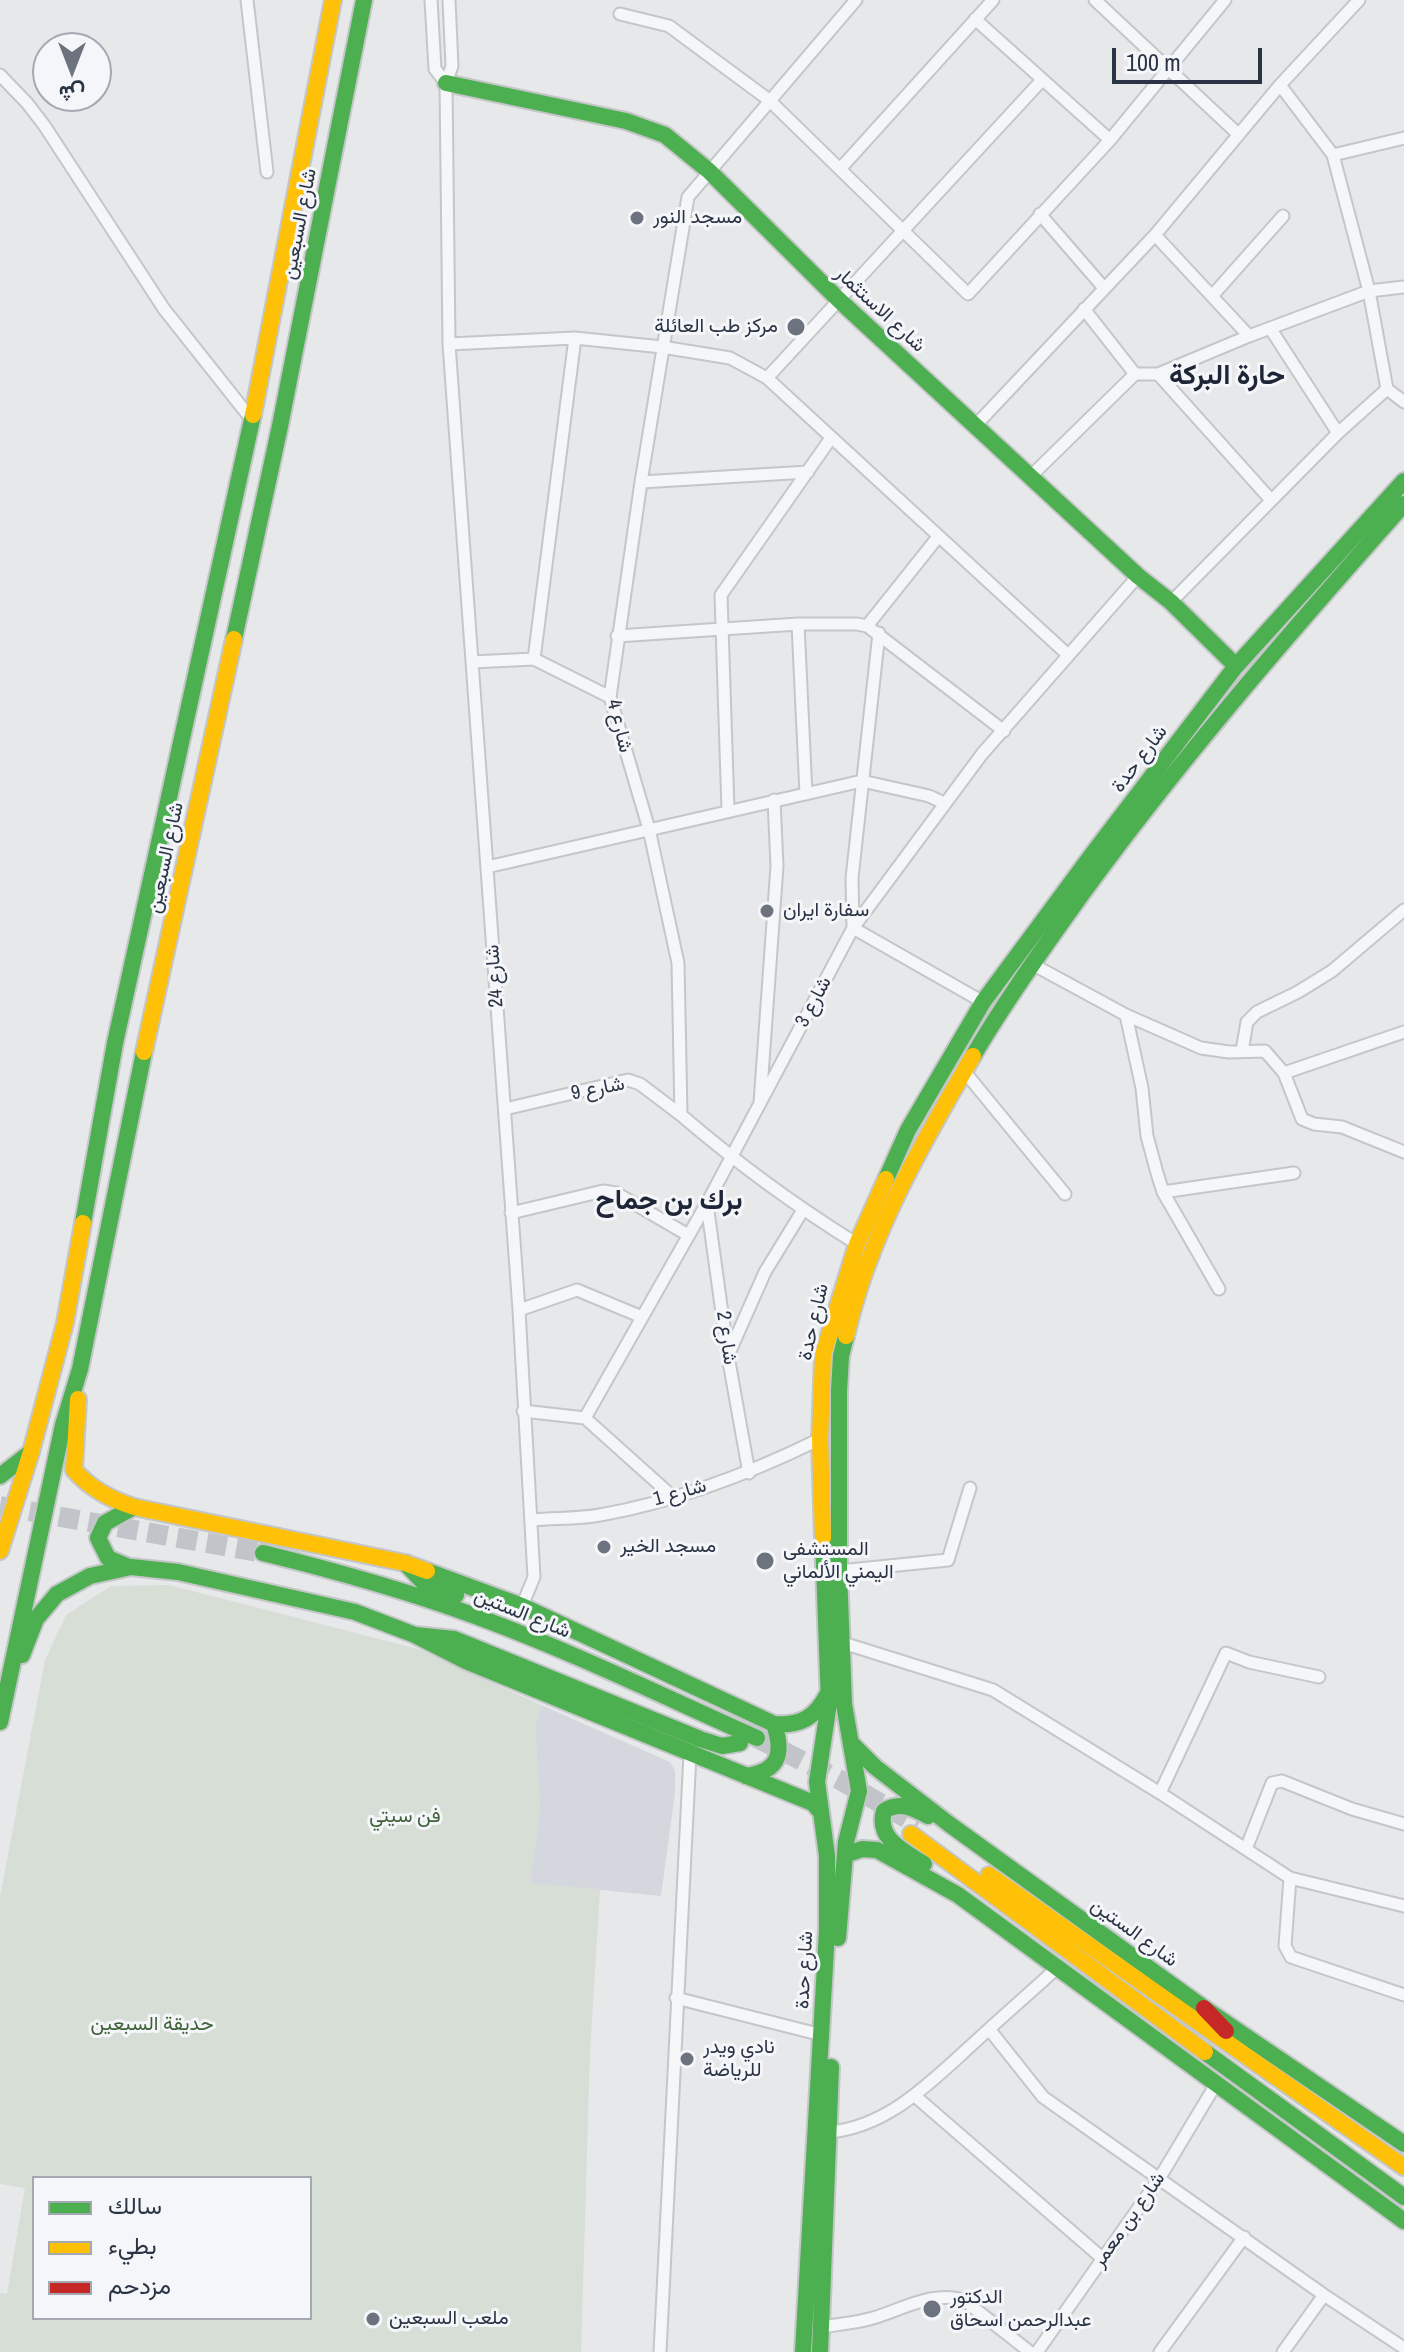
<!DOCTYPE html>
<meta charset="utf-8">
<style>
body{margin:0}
#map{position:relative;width:1404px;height:2352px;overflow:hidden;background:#e6e8ea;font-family:"Archivo Narrow",Vazirmatn,sans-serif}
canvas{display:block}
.legend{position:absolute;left:32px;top:2176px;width:280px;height:144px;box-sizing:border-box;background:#f4f6f9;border:2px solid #a4a8b1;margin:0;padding:10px 14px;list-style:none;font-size:24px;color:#2b3445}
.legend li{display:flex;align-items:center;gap:16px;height:40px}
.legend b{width:40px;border:2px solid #a4a8b1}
.north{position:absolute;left:32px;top:32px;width:80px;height:80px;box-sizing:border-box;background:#f4f6f9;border:2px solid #a4a8b1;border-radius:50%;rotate:180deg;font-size:22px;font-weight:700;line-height:32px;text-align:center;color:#2b3445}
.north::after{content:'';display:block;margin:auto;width:28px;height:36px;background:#6c737f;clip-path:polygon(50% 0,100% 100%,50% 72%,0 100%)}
.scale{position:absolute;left:1112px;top:48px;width:150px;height:36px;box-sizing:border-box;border:4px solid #2b3445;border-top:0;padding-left:10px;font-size:24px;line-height:28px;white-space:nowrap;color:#2b3445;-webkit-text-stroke:6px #f4f6f9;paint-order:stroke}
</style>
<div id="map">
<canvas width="1404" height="2352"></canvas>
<ul class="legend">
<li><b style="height:10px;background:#4caf50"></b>سالك</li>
<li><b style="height:10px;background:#ffc107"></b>بطيء</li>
<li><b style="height:10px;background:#c62828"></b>مزدحم</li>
</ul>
<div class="north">ش</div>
<div class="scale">100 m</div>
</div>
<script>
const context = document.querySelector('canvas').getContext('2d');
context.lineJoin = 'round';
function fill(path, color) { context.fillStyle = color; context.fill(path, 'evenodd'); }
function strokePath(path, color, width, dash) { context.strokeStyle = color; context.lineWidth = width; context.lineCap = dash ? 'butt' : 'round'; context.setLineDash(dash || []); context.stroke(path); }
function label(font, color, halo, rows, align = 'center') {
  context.font = font + ' "Archivo Narrow",Vazirmatn,sans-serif'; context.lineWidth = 6; context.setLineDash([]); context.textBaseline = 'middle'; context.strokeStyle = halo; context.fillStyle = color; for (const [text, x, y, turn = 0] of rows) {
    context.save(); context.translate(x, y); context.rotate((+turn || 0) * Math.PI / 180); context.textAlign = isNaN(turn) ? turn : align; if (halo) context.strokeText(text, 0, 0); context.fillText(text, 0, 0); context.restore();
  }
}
const built = new Path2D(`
 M541 1705 670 1762 675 1771V1793L661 1896 530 1883 540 1807 535 1726Z`);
const green = new Path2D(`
 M169 1585 418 1649 541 1705 535 1726 540 1807 530 1883 600 1889 590 2051 581 2352H0V2293L7 2294 25 2188 0 2184V1897L45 1660 66 1615 111 1586ZM310 2178V2318H34V2178Z`);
const highwayTunnel = new Path2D(`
 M0 1506 263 1553
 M757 1738 842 1781 918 1825`);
const street = new Path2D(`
 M247 0 267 172
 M431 0 435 69 446 83
 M449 0 452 66 446 83 449 344 519 1310 534 1577 522 1606
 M856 0 688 197 641 482 610 697 649 829 678 963 681 1115C737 1163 794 1205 857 1244
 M1095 0 1238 134
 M620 14 669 26 769 100 968 294 1110 140 1225 0
 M975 19 1110 140
 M0 75 27 103 44 125 164 309 252 420
 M1280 85 1333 155 1369 291 1387 389 1404 402
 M1333 155 1404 138
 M840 169 993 0
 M1040 214 1104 288
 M1155 235 1249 336
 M1212 296 1283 216
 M1084 309 1135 374
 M1270 328 1338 433
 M449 344 575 338 662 347 730 358 767 378 1068 655
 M1158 374 1271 500
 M767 378 1042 80
 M975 426 1155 235 1280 85 1359 0
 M1030 477 1135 374H1158L1249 336 1369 291 1404 287
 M641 482 808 472
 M1171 602 1338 433 1387 389
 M798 624 806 794
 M867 626 938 537
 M879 633 852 878 853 928 983 1002
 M617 636 798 624H857L867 626 1004 731
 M534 659 575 338
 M472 662 534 659 610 697
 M728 810 721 595 831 438
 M487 867 862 781 929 796 944 803
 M1032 964 1126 1015 1201 1048 1229 1052 1265 1051 1284 1073 1302 1119 1314 1124 1342 1127 1404 1152
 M1126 1015 1142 1088 1147 1136 1157 1173 1163 1192 1219 1289
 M1242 1051 1247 1022 1257 1012 1298 992 1332 971 1404 910
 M964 1071 1065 1194
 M1284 1073 1404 1032
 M760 1103 777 866 774 800
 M505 1109 628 1080 640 1084 681 1115
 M1163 1192 1294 1173
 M707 1204 728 1356 749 1473
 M511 1213 603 1191 616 1193 688 1235
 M519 1310 577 1290 642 1317
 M730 1351 765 1272 803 1210
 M523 1411 585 1418
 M585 1418 707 1203 853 928 982 754 1138 576
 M585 1418 672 1496
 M533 1520C555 1518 578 1519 600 1515 674 1502 753 1472 820 1439
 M839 1571 948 1560 970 1488
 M843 1643 993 1690 1160 1793 1290 1878 1285 1946 1291 1957 1404 1995
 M1160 1793 1226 1653 1249 1662 1319 1677
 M1246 1849 1272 1783 1282 1781 1352 1809 1404 1824
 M1290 1878 1404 1906
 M676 1998 822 2035
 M989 2029 1043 2097 1324 2295 1404 2348
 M915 2096 1102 2258
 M828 2132C888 2128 934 2079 976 2041 1003 2016 1031 1992 1058 1967
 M822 2327C839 2324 856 2323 873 2318 901 2310 936 2289 965 2301L1030 2352
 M660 2352 690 1754
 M1037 2352 1159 2179 1216 2084
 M1160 2352 1244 2237
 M1283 2352 1324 2295`);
const fast = new Path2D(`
 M446 83 626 121 665 135 709 171 839 300 1138 576 1171 602 1236 666
 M234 639 280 426 364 0
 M973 1056C1001 1008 1032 964 1064 919 1168 773 1285 638 1404 504
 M886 1179 908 1130 983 1002 1094 852 1236 666 1404 481
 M83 1223 115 1043 253 415
 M0 1476 31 1452
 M263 1553C336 1571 408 1591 478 1617 573 1652 665 1697 757 1738
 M405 1563 422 1581 456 1595
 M129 1567 108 1558 98 1538 105 1523 134 1507
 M427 1571 522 1606 774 1724C800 1726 815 1718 827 1695
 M415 1635 454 1639 700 1739 722 1746 740 1743
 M22 1655 36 1619 57 1594 90 1576 131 1567 178 1572 355 1612 415 1635 466 1661 813 1803 819 1810
 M0 1722 63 1425 80 1369 144 1052
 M853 1745 875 1767 949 1824 1204 2008 1404 2144
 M746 1776C779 1771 784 1754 774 1724
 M845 1855 862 1849 877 1850 958 1895 1404 2221
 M924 1864C904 1851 876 1839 884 1811 900 1801 913 1808 928 1816
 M838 1938 846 1842 859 1791 844 1704 839 1571V1391L841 1356 846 1336
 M1205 2052 1404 2197
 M803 2352 827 1930V1856L817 1782 829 1703 823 1538
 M820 2352 831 2067`);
const slow = new Path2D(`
 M253 415 333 0
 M144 1052 234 639
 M846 1336C869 1235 921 1145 973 1056
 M78 1399 74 1470C91 1489 110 1499 134 1507L405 1563 427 1571
 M823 1538 820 1439 823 1355 857 1244 886 1179
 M0 1551 31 1452 65 1323 83 1223
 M911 1834 1205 2052
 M989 1875 1404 2167`);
const jam = new Path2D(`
 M1204 2008 1226 2031`);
const markers = [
 [637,218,8,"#6c737f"],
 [796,327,10,"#6c737f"],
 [767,911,8,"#6c737f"],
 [604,1547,8,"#6c737f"],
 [765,1561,10,"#6c737f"],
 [687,2059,8,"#6c737f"],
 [932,2309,10,"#6c737f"],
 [373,2319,8,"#6c737f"]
];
const poiNames = [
 ["مسجد النور",653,218],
 ["مركز طب العائلة",778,327,"right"],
 ["سفارة ايران",783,911],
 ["مسجد الخير",620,1547],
 ["المستشفى",783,1550],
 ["اليمني الألماني",783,1573],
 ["نادي ويدر",703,2048],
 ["للرياضة",703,2071],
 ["الدكتور",950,2298],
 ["عبدالرحمن اسحاق",950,2321],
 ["ملعب السبعين",389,2319]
];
const streetNames = [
 ["شارع السبعين",300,224,-79],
 ["شارع الاستثمار",880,310,43],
 ["شارع 4",619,726,76],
 ["شارع حدة",1140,759,-53],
 ["شارع السبعين",166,858,-78],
 ["شارع 24",495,976,-94],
 ["شارع 3",814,1002,-62],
 ["شارع 9",598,1089,-11],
 ["شارع حدة",814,1322,-77],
 ["شارع 2",726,1338,82],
 ["شارع 1",680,1493,-16],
 ["شارع الستين",522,1614,22],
 ["شارع الستين",1134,1933,36],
 ["شارع حدة",805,1970,-87],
 ["شارع بن معمر",1129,2220,-55]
];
const parkNames = [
 ["فن سيتي",405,1817],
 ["حديقة السبعين",152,2025]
];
const districtNames = [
 ["حارة البركة",1227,376],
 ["برك بن جماح",669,1201]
];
fill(built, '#d4d7dd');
fill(green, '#d6ded6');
strokePath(highwayTunnel, '#c1c4c9', 20, [20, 10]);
strokePath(street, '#c4c6c8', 15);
strokePath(fast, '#c4c6c8', 20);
strokePath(slow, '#c4c6c8', 20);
strokePath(jam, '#c4c6c8', 20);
strokePath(street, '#f5f6f7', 11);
strokePath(fast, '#4caf50', 16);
strokePath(slow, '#ffc107', 16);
strokePath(jam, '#c62828', 16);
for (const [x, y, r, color] of markers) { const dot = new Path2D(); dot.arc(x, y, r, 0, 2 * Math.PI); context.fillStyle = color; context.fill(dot); strokePath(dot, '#f4f6f9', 3); }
label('20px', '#2b3445', '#f4f6f9', poiNames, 'left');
label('20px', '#2b3445', '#f4f6f9', streetNames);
label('20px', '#3f6138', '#f4f6f9', parkNames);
label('bold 28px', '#1d2536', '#f4f6f9', districtNames);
</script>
